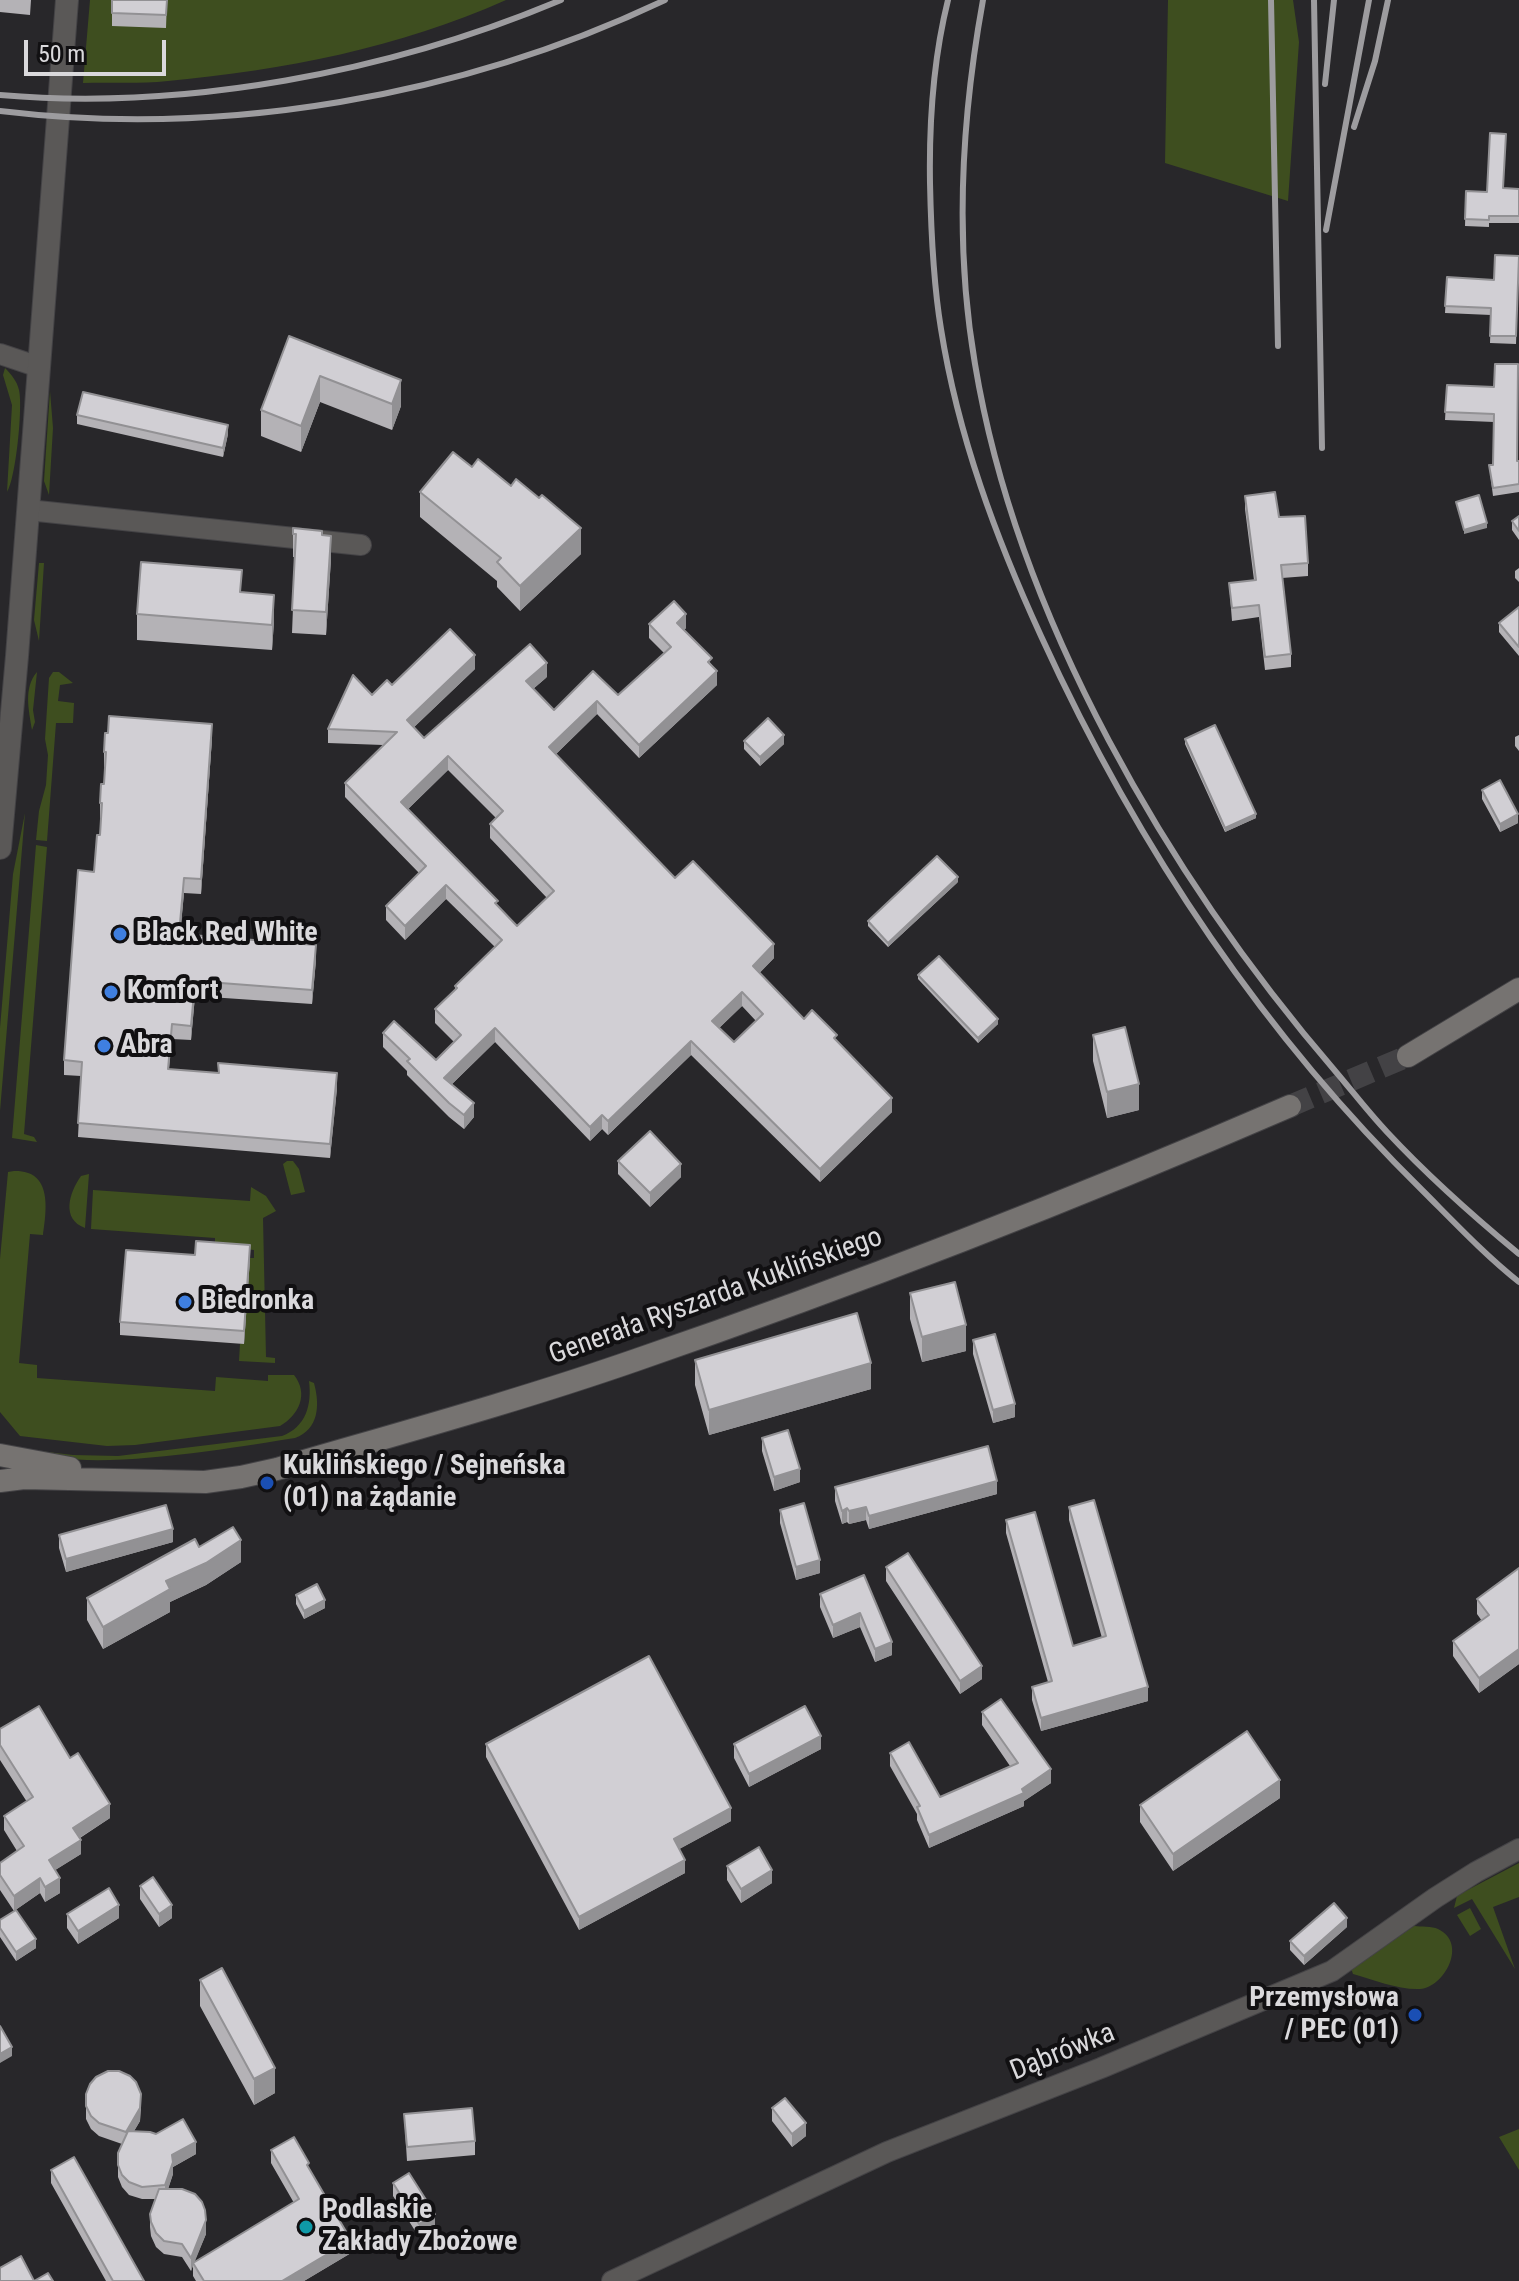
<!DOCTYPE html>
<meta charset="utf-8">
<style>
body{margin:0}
#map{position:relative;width:1519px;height:2281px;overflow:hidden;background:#28272a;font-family:"Roboto Condensed",sans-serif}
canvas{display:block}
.scale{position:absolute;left:24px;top:40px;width:142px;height:36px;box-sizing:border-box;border:4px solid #dad9dc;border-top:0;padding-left:10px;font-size:24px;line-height:28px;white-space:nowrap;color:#dad9dc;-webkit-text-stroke:6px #111012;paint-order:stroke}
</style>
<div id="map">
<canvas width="1519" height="2281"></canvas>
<div class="scale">50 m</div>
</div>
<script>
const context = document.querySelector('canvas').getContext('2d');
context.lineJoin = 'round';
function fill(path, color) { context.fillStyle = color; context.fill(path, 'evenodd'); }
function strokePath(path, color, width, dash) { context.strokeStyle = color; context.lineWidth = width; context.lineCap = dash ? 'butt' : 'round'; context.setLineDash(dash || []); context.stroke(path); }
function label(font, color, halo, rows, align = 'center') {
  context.font = font + ' "Roboto Condensed",sans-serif'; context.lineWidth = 8; context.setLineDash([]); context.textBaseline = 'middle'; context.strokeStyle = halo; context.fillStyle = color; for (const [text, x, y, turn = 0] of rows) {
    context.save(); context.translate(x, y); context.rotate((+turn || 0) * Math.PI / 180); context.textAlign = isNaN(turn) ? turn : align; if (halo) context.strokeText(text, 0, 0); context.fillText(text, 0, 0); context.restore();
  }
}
const green = new Path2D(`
 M90 0H506C399 48 284 70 168 81 140 84 111 82 83 83Z
 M1168 0H1293L1299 42 1288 201 1165 163Z
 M5 368C11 374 17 381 19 390 23 406 16 479 7 492L12 405 3 375Z
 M50 391 53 428 49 495 44 481Z
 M39 563H44L39 641 34 620Z
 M37 672 33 710 35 722 32 730C29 711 23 688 37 672Z
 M53 672H59L73 683 60 685 58 701 74 703 73 723H56L47 841 36 840 39 811 46 785 48 755 45 739 49 678Z
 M25 813 0 1111V1028L13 874Z
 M36 845 47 847 24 1134 34 1137 37 1142 12 1138Z
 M287 1161H293L299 1169 305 1192 291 1195 283 1164Z
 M14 1171C52 1170 47 1208 43 1235L30 1234 19 1363 37 1365V1378L215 1391 216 1377 268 1381V1375H294C309 1394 299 1415 280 1426L135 1445 107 1446 20 1436 0 1412V1259L8 1172Z
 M89 1174 85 1228C61 1219 69 1193 81 1176Z
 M251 1187 266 1196 276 1211 263 1218 266 1357 275 1358V1363L239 1361 240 1344H244L250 1258H254V1250L215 1246V1238L91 1229 93 1190 250 1201Z
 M309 1381 314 1383C320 1405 319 1429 295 1438 236 1447 81 1475 31 1450L73 1455 118 1456 282 1436C306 1427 312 1405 309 1381Z
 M1519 1863V1897L1493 1907 1515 1969 1472 1899 1454 1908 1457 1896 1462 1893Z
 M1470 1908 1481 1929 1470 1936 1457 1915Z
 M1414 1926C1421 1927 1432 1926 1438 1929 1468 1943 1445 1987 1420 1989 1399 1990 1374 1980 1353 1974L1351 1968Z
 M1519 2129V2170L1499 2137Z`);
const secondaryTunnel = new Path2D(`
 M1290 1106 1408 1056`);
const minor = new Path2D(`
 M0 354 39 367
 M28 510 361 545
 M612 2281 887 2152 1101 2068 1332 1971 1435 1898 1476 1872 1519 1849`);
const tertiary = new Path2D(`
 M0 848 17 656 67 0`);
const secondary = new Path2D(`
 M1408 1056 1519 989
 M0 1455 70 1468
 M0 1481 24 1478 205 1482 241 1477 277 1469C397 1434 518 1401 636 1360 857 1284 1075 1199 1290 1106`);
const rail = new Path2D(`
 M948 0C933 60 929 121 930 183 931 231 933 281 941 329 958 436 996 538 1041 636 1135 842 1261 1032 1423 1191 1454 1222 1485 1255 1519 1282
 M983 0C961 121 954 242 975 364 1017 618 1170 879 1336 1072 1353 1092 1369 1113 1387 1132 1428 1176 1473 1216 1519 1254
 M1271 0 1278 346
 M1314 0 1322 448
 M1325 84 1334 0
 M0 95C185 111 390 72 561 0
 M0 111C224 138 461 97 665 0
 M1354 127 1375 61 1388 0
 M1326 230 1369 0`);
const wall = new Path2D(`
 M0 0H31L30 15 0 12Z
 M112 0H167L166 28 112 26Z
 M1503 188 1519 189V223H1489V227L1465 226 1466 191 1487 192Z
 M1519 256 1516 344 1490 343 1491 315 1445 313 1447 277 1494 280Z
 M289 336 401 406 392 430 320 402 301 452 261 436V410Z
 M1447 385 1494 387 1517 461H1519V492L1493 496 1489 465H1493L1494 422 1445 420Z
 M77 415 228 434 223 457 77 424Z
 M420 492 581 554 520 611 497 587V581L420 517Z
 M1245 496 1279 517 1308 563V576L1282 578 1291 654V667L1265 670 1259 617 1232 621 1229 583 1254 580 1245 509Z
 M1519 516V540L1512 530V521Z
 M293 528 322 535 331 559 326 635 292 633 295 557H293Z
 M1519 568V582L1515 578V571Z
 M242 592 274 621 272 650 137 640V614Z
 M1519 607V656L1499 632V623Z
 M649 624 686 628 684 630 712 665 717 685 639 758 597 714 556 754 675 878 774 958 759 973 804 1019 837 1041 892 1112 820 1182 691 1055 608 1135 602 1129 590 1141 495 1042 452 1084 474 1117 464 1129 449 1117 407 1075V1071L383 1047V1033L436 1060 454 1042 435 1023V1009L455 990V986L495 947 446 899 405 940 386 920V906L419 873 345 797V783L383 745 328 743V729L372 695 392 685 475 669 414 727 424 738 547 677 533 689 554 710 618 695 664 653 649 638ZM448 770 496 818 490 824V838L547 898 517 926 408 809ZM742 1006 756 1021 734 1042 719 1028Z
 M1519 735V751L1515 746V737Z
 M212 738 201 894 184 893 180 934 316 960 312 1004 195 996 191 1040 172 1039 169 1069 337 1088 330 1158 78 1137 81 1076 64 1075V1060L100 835 101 818H100V803L104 784 105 767H104V752Z
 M1185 739 1256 818 1225 832 1185 744Z
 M744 741 784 744 760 766 744 749Z
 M1482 790 1518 823 1500 832 1482 799Z
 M958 882 888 947 868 926V921Z
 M918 975 998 1024 978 1043 918 979Z
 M1093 1035 1139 1110 1107 1118 1093 1061Z
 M618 1161 681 1177 650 1207 618 1174Z
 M195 1255 250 1258 244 1344 120 1335V1322Z
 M910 1293 966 1351 922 1362 910 1319Z
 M973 1340 1015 1417 993 1423 973 1354Z
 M695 1360 871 1389 709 1435 695 1385Z
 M762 1438 800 1482 774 1491 762 1451Z
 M835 1487 997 1494 869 1529 866 1520 849 1524 847 1522 842 1524 835 1501Z
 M1069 1507 1148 1701 1041 1731 1032 1700V1687L1048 1682 1006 1533V1520L1073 1646 1102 1638 1069 1520Z
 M780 1510 820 1573 796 1580 780 1523Z
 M59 1535 173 1542 66 1572 59 1548Z
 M199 1547 241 1562 206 1585 170 1602V1612L103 1649 87 1620V1598Z
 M886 1567 982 1679 960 1694 886 1581Z
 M1519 1568V1664L1479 1693 1453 1656V1641L1482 1621 1477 1614V1599Z
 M864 1575 892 1655 875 1662 860 1627 833 1638 820 1607V1594Z
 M296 1595 325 1608 304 1619 296 1604Z
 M982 1712 1051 1783 1024 1801V1806L929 1848 917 1820V1814L890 1766V1753L940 1797 1010 1766 982 1725Z
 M0 1729 70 1758 110 1818 80 1838 81 1854 55 1870 60 1893 45 1902 40 1893 14 1911 0 1890V1863L17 1851 4 1830V1816L27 1802 0 1760Z
 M486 1744 731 1821 679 1849 685 1873 579 1930 486 1757Z
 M734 1744 821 1749 749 1787 734 1758Z
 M1280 1798 1173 1871 1140 1822V1805Z
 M727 1866 772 1883 741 1903 727 1880Z
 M140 1886 172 1918 159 1927 140 1899Z
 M67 1914 119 1918 78 1944 67 1928Z
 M0 1920 36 1948 16 1961 0 1937Z
 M1347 1927 1304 1965 1290 1950V1941Z
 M200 1980 275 2093 254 2105 200 2006Z
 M86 2094 141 2107 140 2121 134 2131 196 2154 173 2167V2174L168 2189 206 2234 194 2262 294 2203 271 2163V2150L309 2169 351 2253 304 2281H196L193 2276V2265L191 2271 182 2257 164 2254 156 2247 151 2236 150 2227V2214L155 2199H142L129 2195 122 2187 118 2177V2165L122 2144 99 2136 91 2129 86 2119Z
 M772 2108 806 2136 792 2147 772 2121Z
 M404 2114 475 2141V2155L407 2161Z
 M51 2170 144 2281H106L51 2183Z
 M393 2183 435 2227 419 2237 393 2196Z`);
const shadedWall = new Path2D(`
 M320 376V402L301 452V426Z
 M401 380V406L392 430V404Z
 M228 425V434L223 457V448Z
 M1487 523V528L1464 534V530Z
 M581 528V554L520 611V586Z
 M331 536V559L326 635V612Z
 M274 595V621L272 650V625Z
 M686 614V628L677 637V623Z
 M475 655V669L407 734V720Z
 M547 663V677L526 695V681Z
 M717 671V685L639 758V745Z
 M597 701V714L549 761V747Z
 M212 724V738L201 894V879Z
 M784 735V744L760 766V757Z
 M448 756V770L401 816V802Z
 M1256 814V818L1225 832V828Z
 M1518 814V823L1500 832V824Z
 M958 877V882L888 947V943Z
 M184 878V893L179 948V934Z
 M446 885V899L405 940V926Z
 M774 944V958L753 980V966Z
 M316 945V960L312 1004V990Z
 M195 981V996L191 1040V1026Z
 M742 992V1006L712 1035V1021Z
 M998 1019V1024L978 1043V1038Z
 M495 1028V1042L444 1092V1078Z
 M691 1041V1055L608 1135V1121Z
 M337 1073V1088L330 1158V1144Z
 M1139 1084V1110L1107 1118V1092Z
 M892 1098V1112L820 1182V1169Z
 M474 1103V1117L464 1129V1115Z
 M602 1115V1129L590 1141V1127Z
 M681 1164V1177L650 1207V1193Z
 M250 1245V1258L244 1344V1331Z
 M966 1325V1351L922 1362V1337Z
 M871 1363V1389L709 1435V1410Z
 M1015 1404V1417L993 1423V1410Z
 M800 1469V1482L774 1491V1477Z
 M997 1481V1494L869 1529V1516Z
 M866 1507V1520L849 1524V1511Z
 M847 1508V1522L842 1524V1511Z
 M173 1529V1542L66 1572V1559Z
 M241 1540V1562L206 1585 170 1602V1612L103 1649V1627L166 1581Z
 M820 1560V1573L796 1580V1567Z
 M325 1600V1608L304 1619V1611Z
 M860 1613V1627L833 1638V1625Z
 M892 1642V1655L875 1662V1649Z
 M1519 1649V1664L1479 1693V1678Z
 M982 1666V1679L960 1694V1681Z
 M1148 1687V1701L1041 1731V1718Z
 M821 1736V1749L749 1787V1774Z
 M1051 1769V1783L1024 1801V1806L929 1848V1835L1022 1789Z
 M1280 1780V1798L1173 1871V1854Z
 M110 1804V1818L73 1842V1828Z
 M731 1808V1821L674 1852V1839Z
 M81 1840V1854L49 1874V1860Z
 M685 1860V1873L579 1930V1917Z
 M772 1870V1883L741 1903V1889Z
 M40 1878V1893L14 1911V1896Z
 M60 1878V1893L45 1902V1887Z
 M119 1905V1918L78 1944V1931Z
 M172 1905V1918L159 1927V1914Z
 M1347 1918V1927L1304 1965V1956Z
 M36 1939V1948L16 1961V1952Z
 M12 2047V2056L0 2063V2054Z
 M275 2068V2093L254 2105V2079Z
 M141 2094 140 2121 126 2145V2132Z
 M806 2123V2136L792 2147V2134Z
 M196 2142V2154L173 2167V2174L165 2198V2185L172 2155Z
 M435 2214V2227L419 2237V2224Z
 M206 2220V2234L191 2271V2258Z
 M351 2240V2253L304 2281H282Z`);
const building = new Path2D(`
 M112 0H167L166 15 112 13Z
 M1490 133 1506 134 1503 188 1519 189V216H1489V220L1465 219 1466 191 1487 192Z
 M1495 255 1519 256 1516 336H1490L1491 308 1445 306 1447 277 1494 280Z
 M289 336 401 380 392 404 320 376 301 426 261 410Z
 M1495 364H1518L1517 461H1519V484L1493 488 1489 465H1493L1494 414 1445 412 1447 385 1494 387Z
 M83 392 228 425 223 448 77 415Z
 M453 452 472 467 478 459 511 486 516 479 539 498 542 495 581 528 520 586 497 562 501 558 420 492Z
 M1275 492 1279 517 1305 516 1308 563 1281 565 1291 654 1265 657 1259 605 1232 608 1229 583 1256 580 1245 496Z
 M1479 495 1487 523 1464 530 1456 502Z
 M1519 516V531L1512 521Z
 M293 528 322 531V535L331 536 326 612 292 610 296 534H293Z
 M141 562 242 570 240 592 274 595 272 625 137 614Z
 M674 601 686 614 677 623 712 658 708 662 717 671 639 745 597 701 549 747 675 878 693 861 774 944 753 966 804 1019 812 1010 837 1035 834 1038 892 1098 820 1169 691 1041 608 1121 602 1115 590 1127 495 1028 444 1078 474 1103 464 1115 449 1103 407 1061 410 1059 383 1033 394 1021 436 1060 461 1035 435 1009 457 988 455 986 502 940 446 885 405 926 386 906 426 866 345 783 397 732 328 729 353 675 372 695 387 680 392 685 450 629 475 655 407 720 424 738 530 644 547 663 526 681 554 710 593 671 618 695 671 647 649 624ZM448 756 503 811 490 824 554 891 517 926 495 903 498 901 401 802ZM742 992 763 1014 734 1042 712 1021Z
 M1519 607V647L1499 623Z
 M109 716 212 724 201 879 184 878 179 934 316 945 312 990 195 981 191 1026 172 1024 168 1069 219 1073 218 1063 337 1073 330 1144 78 1123 82 1062 64 1060 78 870 94 872 97 835H100L102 803H100L101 784H104L106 752H104L105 733H108Z
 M768 718 784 735 760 757 744 741Z
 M1215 725 1256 814 1225 828 1185 739Z
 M1500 780 1518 814 1500 824 1482 790Z
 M937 856 958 877 888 943 868 921Z
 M939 956 998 1019 978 1038 918 975Z
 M1125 1027 1139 1084 1107 1092 1093 1035Z
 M650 1131 681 1164 650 1193 618 1161Z
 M196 1241 250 1245 244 1331 120 1322 126 1250 195 1255Z
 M955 1282 966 1325 922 1337 910 1293Z
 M857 1313 871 1363 709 1410 695 1360Z
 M995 1334 1015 1404 993 1410 973 1340Z
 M788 1430 800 1469 774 1477 762 1438Z
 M988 1446 997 1481 869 1516 866 1507 849 1511 847 1508 842 1511 835 1487Z
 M1094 1500 1148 1687 1041 1718 1032 1687 1052 1681 1006 1520 1035 1512 1073 1646 1106 1636 1069 1507Z
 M804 1503 820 1560 796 1567 780 1510Z
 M166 1505 173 1529 66 1559 59 1535Z
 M233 1527 241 1540 206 1563 166 1581 170 1589 103 1627 87 1598 195 1539 199 1547Z
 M908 1553 982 1666 960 1681 886 1567Z
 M1519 1568V1649L1479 1678 1453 1641 1489 1615 1477 1599Z
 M864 1575 892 1642 875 1649 860 1613 833 1625 820 1594Z
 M317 1584 325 1600 304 1611 296 1595Z
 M649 1656 731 1808 674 1839 685 1860 579 1917 486 1744Z
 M1001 1699 1051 1769 1022 1789 1024 1793 929 1835 917 1807 920 1806 890 1753 909 1742 940 1797 1018 1763 982 1712Z
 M39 1706 70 1758 78 1753 110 1804 73 1828 81 1840 49 1860 60 1878 45 1887 40 1878 14 1896 0 1875V1863L24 1846 4 1816 33 1797 0 1745V1729Z
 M805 1706 821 1736 749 1774 734 1744Z
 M1247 1731 1280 1780 1173 1854 1140 1805Z
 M759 1847 772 1870 741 1889 727 1866Z
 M153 1877 172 1905 159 1914 140 1886Z
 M109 1888 119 1905 78 1931 67 1914Z
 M1334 1903 1347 1918 1304 1956 1290 1941Z
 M16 1910 36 1939 16 1952 0 1928V1920Z
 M222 1968 275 2068 254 2079 200 1980Z
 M0 2026 12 2047 0 2054Z
 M108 2071H119L130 2076 136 2082 141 2094 140 2108 126 2132 99 2123 91 2116 86 2106V2094L90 2084 96 2077Z
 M785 2098 806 2123 792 2134 772 2108Z
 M472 2108 475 2141 407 2147 404 2114Z
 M183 2119 196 2142 172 2155 173 2162 165 2185 142 2187 129 2182 122 2175 118 2165V2153L128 2131 150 2132 156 2134Z
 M294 2137 309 2163 307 2165 351 2240 282 2281H204L193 2263 299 2199 271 2150Z
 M74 2157 144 2281H113L51 2170Z
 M409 2173 435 2214 419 2224 393 2183Z
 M159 2189H182L195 2194 202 2202 205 2210 206 2220 191 2258 182 2244 164 2241 156 2233 151 2222 150 2214Z
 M21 2256 34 2281 48 2273 53 2281H0V2268Z`);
const markers = [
 [120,934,8,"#3f7fe0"],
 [111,992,8,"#3f7fe0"],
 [104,1046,8,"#3f7fe0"],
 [185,1302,8,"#3f7fe0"],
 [267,1483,8,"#1a4fb4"],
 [1415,2015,8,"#1a4fb4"],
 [306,2227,8,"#0f9aa8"]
];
const poiNames = [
 ["Black Red White",136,934],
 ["Komfort",127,992],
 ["Abra",120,1046],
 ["Biedronka",201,1302],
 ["Kuklińskiego / Sejneńska",283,1467],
 ["(01) na żądanie",283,1499],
 ["Przemysłowa",1399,1999,"right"],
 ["/ PEC (01)",1399,2031,"right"],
 ["Podlaskie",322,2211],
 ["Zakłady Zbożowe",322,2243]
];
const streetNames = [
 ["Generała Ryszarda Kuklińskiego",716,1297,-20],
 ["Dąbrówka",1063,2053,-22]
];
fill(green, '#3e4e1f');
strokePath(secondaryTunnel, '#434245', 22, [22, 11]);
strokePath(minor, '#444346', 22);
strokePath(tertiary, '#444346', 24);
strokePath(secondary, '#444346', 24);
strokePath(minor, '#5a5857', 20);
strokePath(tertiary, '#5a5857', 22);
strokePath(secondary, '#767371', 22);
strokePath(rail, '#9d9c9f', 6);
fill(wall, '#b4b2b6');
fill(shadedWall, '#929194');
fill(building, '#d1cfd4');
strokePath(building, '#929194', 2);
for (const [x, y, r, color] of markers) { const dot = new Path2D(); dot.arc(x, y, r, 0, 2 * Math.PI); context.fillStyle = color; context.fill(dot); strokePath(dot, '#111012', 3); }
label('bold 28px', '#dad9dc', '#111012', poiNames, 'left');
label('28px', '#dad9dc', '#111012', streetNames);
</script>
